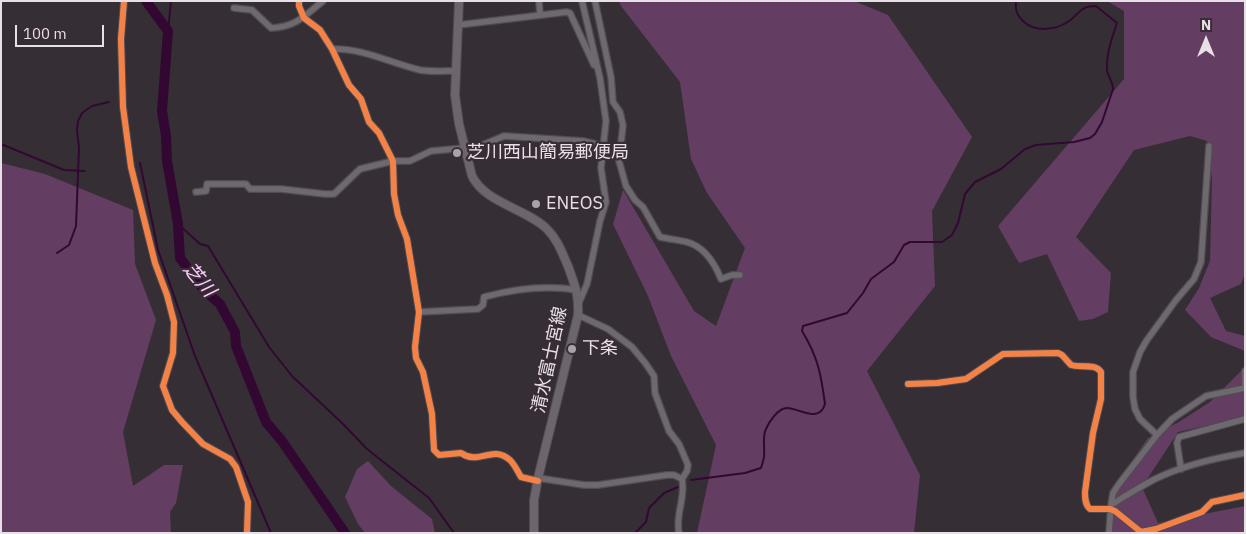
<!DOCTYPE html>
<meta charset="utf-8">
<style>
body{margin:0}
#map{position:relative;width:1246px;height:534px;overflow:hidden;background:#352f35;font-family:"IBM Plex Sans",sans-serif}
canvas{display:block}
.frame{position:absolute;inset:0;border:2px solid #e8e0e7;pointer-events:none}
.north{position:absolute;left:1181px;top:15px;width:50px;height:50px;-webkit-text-stroke:4px #382c37;paint-order:stroke;rotate:0deg;font-size:14px;font-weight:700;line-height:20px;text-align:center;color:#e8e0e7}
.north::after{content:'';display:block;margin:auto;width:18px;height:22px;background:#e8e0e7;clip-path:polygon(50% 0,100% 100%,50% 72%,0 100%)}
.scale{position:absolute;left:15px;top:25px;width:89px;height:22px;box-sizing:border-box;border:2px solid #e8e0e7;border-top:0;padding-left:6px;font-size:15px;line-height:18px;white-space:nowrap;color:#e8e0e7;-webkit-text-stroke:4px #382c37;paint-order:stroke}
</style>
<div id="map">
<canvas width="1246" height="534"></canvas>
<div class="frame"></div>
<div class="north">N</div>
<div class="scale">100 m</div>
</div>
<script>
const context = document.querySelector('canvas').getContext('2d');
context.lineJoin = 'round';
function fill(path, color) { context.fillStyle = color; context.fill(path, 'evenodd'); }
function strokePath(path, color, width, dash) { context.strokeStyle = color; context.lineWidth = width; context.lineCap = dash ? 'butt' : 'round'; context.setLineDash(dash || []); context.stroke(path); }
function label(font, color, halo, rows, align = 'center') {
  context.font = font + ' "IBM Plex Sans","Noto Sans JP",sans-serif'; context.lineWidth = 4.5; context.setLineDash([]); context.textBaseline = 'middle'; context.strokeStyle = halo; context.fillStyle = color; for (const [text, x, y, turn = 0] of rows) {
    context.save(); context.translate(x, y); context.rotate((+turn || 0) * Math.PI / 180); context.textAlign = isNaN(turn) ? turn : align; if (halo) context.strokeText(text, 0, 0); context.fillText(text, 0, 0); context.restore();
  }
}
const green = new Path2D(`
 M619 1H854L888 15 972 137 932 211 935 286 867 371 920 475 914 533H697L716 445 671 356 648 296 613 224 623 190 694 311 716 326 745 248 707 193 691 159 680 82 621 6Z
 M1107 1H1245V273L1241 284 1210 298 1226 331 1245 336V351L1211 337 1185 310 1199 288 1210 261 1212 179 1207 141 1190 136 1134 150 1076 237 1111 273 1108 312 1093 319 1079 321 1047 254 1019 263 998 226 1124 79V11Z
 M1 163 45 174 133 210 135 264 156 320 123 432 133 486 164 465H183L176 503 170 512 171 533H1Z
 M1245 367V417L1178 432 1142 487 1158 523 1245 506V533H1108L1117 483 1148 438 1179 422 1210 402Z
 M368 461 391 486 432 519 435 533H365L358 524 345 497 357 469Z`);
const stream = new Path2D(`
 M168 31 171 1
 M1 144 64 170 85 171
 M140 163 158 250 195 356 271 533
 M178 224 200 244 208 246 269 347 292 376 343 424 367 449 429 498 454 533
 M57 253 69 245 76 226 79 148 77 130 78 121 82 113 92 106 109 102
 M691 480 745 473 761 468C762 464 764 460 764 456 765 448 762 437 766 429 769 422 778 408 787 408 799 408 819 424 825 404 821 374 818 357 802 331L803 326 847 313 863 293 871 279 894 262 904 245 910 242H942L952 235 958 223 965 194 975 182 1001 169 1025 149 1036 145 1074 142 1090 138 1095 134 1102 122 1113 89C1113 82 1108 77 1107 70 1106 54 1112 38 1117 23L1096 6C1078 6 1079 16 1066 23 1054 30 1035 32 1024 22 1017 15 1015 11 1016 1
 M635 533 646 522 649 508 664 493 678 487`);
const river = new Path2D(`
 M146 1 168 31 162 111 166 136 167 161 178 224 180 258 204 290 220 304 235 332 236 346 266 422 282 441 345 533`);
const minor = new Path2D(`
 M124 1 121 39 123 107 131 167 155 263 167 295 174 322 173 353 163 386 172 410 182 422 203 444 230 459 236 467 248 502 247 533
 M299 1V6L304 18 320 30 332 49 349 85 361 99 369 122 379 133 393 161 394 194 398 215 407 239 419 312 415 347 416 358 423 372 432 414 434 450 439 455 461 453C479 466 492 444 510 460 515 465 518 472 521 477L538 481
 M539 1 540 14
 M595 1 611 77 613 102 620 112 623 125 619 161 626 186 635 200 643 207 660 237C669 239 679 240 687 242 705 247 715 264 721 279L732 275H740
 M234 8 252 10 271 28C296 27 304 16 323 1
 M458 25 567 12 570 13 594 65
 M332 49C363 48 390 63 420 70 431 72 444 71 456 71
 M466 152 504 136 583 141 603 146
 M196 192 206 191 207 184H246L250 189H281L325 194H334L360 169 393 161H410L431 151 465 148
 M578 305 587 284 600 221 606 202 601 168 606 121 600 78 582 1
 M419 312 478 309 483 305 484 297C514 289 546 285 577 290
 M578 315 608 329 632 347 646 364 654 376 655 393 669 431 679 444 688 465 687 471 682 479C686 498 675 514 679 533
 M1245 371V387
 M908 384 937 383 966 379 1003 354 1058 353 1062 355 1071 365C1081 368 1095 363 1101 372V399L1093 433 1085 492C1085 498 1085 505 1090 509H1110L1115 511 1141 532 1156 529 1202 512 1212 502 1245 495
 M1157 435 1140 419 1135 409 1133 397V372L1140 352 1147 340 1176 300 1194 279 1201 262 1209 146
 M1181 469 1177 443 1179 437 1245 419
 M538 478 584 485H598L667 475H674L682 479
 M1111 505C1125 496 1140 487 1155 479 1182 466 1215 458 1245 453
 M1109 533 1111 505 1113 493 1119 484 1157 435 1172 419 1206 396 1245 388`);
const major = new Path2D(`
 M459 1 455 95 459 124 472 176C485 203 527 209 547 229 558 240 562 253 568 266 575 286 579 294 578 315L538 478 534 500V533`);
const cycleway = new Path2D(`
 M124 1 121 39 123 107 131 167 155 263 167 295 174 322 173 353 163 386 172 410 182 422 203 444 230 459 236 467 248 502 247 533
 M299 1V6L304 18 320 30 332 49 349 85 361 99 369 122 379 133 393 161 394 194 398 215 407 239 419 312 415 347 416 358 423 372 432 414 434 450 439 455 461 453C479 466 492 444 510 460 515 465 518 472 521 477L538 481
 M908 384 937 383 966 379 1003 354 1058 353 1062 355 1071 365C1081 368 1095 363 1101 372V399L1093 433 1085 492C1085 498 1085 505 1090 509H1110L1115 511 1141 532 1156 529 1202 512 1212 502 1245 495`);
const markers = [
 [457,153,5,"#a9a2a9"],
 [536,204,5,"#a9a2a9"],
 [572,349,5,"#a9a2a9"]
];
const poiNames = [
 ["芝川西山簡易郵便局",467,153],
 ["ENEOS",546,204],
 ["下条",582,349]
];
const streetNames = [
 ["清水富士宮線",550,360,-78]
];
const waterNames = [
 ["芝川",199,280,50]
];
fill(green, '#643d62');
strokePath(stream, '#320832', 2);
strokePath(river, '#320832', 10);
strokePath(minor, '#514c51', 8);
strokePath(major, '#514c51', 10);
strokePath(minor, '#6e696e', 5.5);
strokePath(major, '#6d656d', 8);
strokePath(cycleway, '#f48246', 6);
for (const [x, y, r, color] of markers) { const dot = new Path2D(); dot.arc(x, y, r, 0, 2 * Math.PI); context.fillStyle = color; context.fill(dot); strokePath(dot, '#382c37', 2); }
label('18px', '#e8e0e7', '#382c37', poiNames, 'left');
label('18px', '#e8e0e7', '#382c37', streetNames);
label('italic 19px', '#fbcef8', '#382c37', waterNames);
</script>
